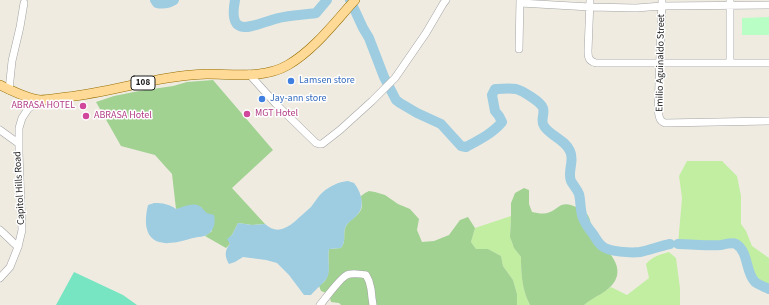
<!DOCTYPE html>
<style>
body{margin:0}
canvas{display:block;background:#efebe1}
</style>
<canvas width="769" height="305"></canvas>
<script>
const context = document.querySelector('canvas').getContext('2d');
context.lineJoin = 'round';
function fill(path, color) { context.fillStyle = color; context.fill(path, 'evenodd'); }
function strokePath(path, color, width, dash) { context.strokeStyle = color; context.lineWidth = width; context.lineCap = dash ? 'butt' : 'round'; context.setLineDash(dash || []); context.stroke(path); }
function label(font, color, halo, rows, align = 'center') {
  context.font = font + ' "Source Sans 3",sans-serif'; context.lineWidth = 3; context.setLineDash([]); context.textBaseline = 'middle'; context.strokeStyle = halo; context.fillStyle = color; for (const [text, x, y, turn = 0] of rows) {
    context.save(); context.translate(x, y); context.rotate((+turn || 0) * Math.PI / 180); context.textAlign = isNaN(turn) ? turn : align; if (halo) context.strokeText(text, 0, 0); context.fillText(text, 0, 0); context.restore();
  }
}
const grass = new Path2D(`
 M687 161H722L737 176 741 196V224L746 231 752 246 769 258V289L755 281 747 265 745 255 742 250 736 244 719 245 678 244 682 198 679 176Z
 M511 216C510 236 508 241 521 257 521 274 522 290 530 305H517V294L513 280 503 266 501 256 488 249H476L471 242 475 228Z
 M669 252 676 258 680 288V305H584C592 298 602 294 611 287L627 295 649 278 646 264C653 256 659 255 669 252Z`);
const forest = new Path2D(`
 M213 80 273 150 232 188 265 224 252 225 238 223 232 235 228 239 230 244 226 248 205 236 212 231 207 214 204 212 201 207 182 208 176 209 172 174 155 155 121 146 96 102 114 96 139 91 173 86 187 82Z
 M524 188 529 190V204L532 212C538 213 543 215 550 212 558 209 560 202 571 205 577 207 583 210 587 214 592 220 590 229 594 235 601 246 621 259 617 276 617 276 615 281 615 281 608 293 594 296 584 305H530C522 290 521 274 521 257L514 248 510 237 511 216V203L515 193Z
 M369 191 375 192 385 195 398 204 410 209 419 219 417 230 422 242 434 241 449 235 460 220 468 217 475 228 471 242 476 249H488L501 256 503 266 513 280 517 294V305H341L339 303 331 302 329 294 321 291 319 286C321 284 325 282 326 279 331 273 327 257 329 249L341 248C347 241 342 233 346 226 350 219 361 215 362 206 362 203 361 199 361 196L365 193Z`);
const park = new Path2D(`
 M769 17V35H742V18Z`);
const pitch = new Path2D(`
 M74 272 123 295 137 305H56Z`);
const water = new Path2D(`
 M348 181 354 183C361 192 366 206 357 215 354 219 348 222 346 226 342 233 347 241 341 248L329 249C327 257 331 272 327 278 323 284 316 289 311 295H304L289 275 277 263 266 260 243 257 235 262 229 264C225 257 224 251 230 244L227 239 232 235 238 223 252 225 265 224C279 237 291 225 302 215 305 212 308 210 311 207 315 202 318 196 323 192 330 186 338 182 348 181Z
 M154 203C163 203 169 204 176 209 183 207 195 201 201 207 207 213 205 213 214 215 215 220 215 226 212 230 207 238 200 236 193 238 185 240 177 243 168 243 166 244 162 242 159 242 143 237 145 218 148 205Z`);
const river = new Path2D(`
 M155 0 157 3C163 4 168 4 174 0
 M235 0C227 43 256 23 279 18 291 15 304 15 316 13L327 0
 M350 0 363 28 369 38 384 77 396 100 400 103 417 113 441 124 461 146 466 147C479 140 493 133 502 122L499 116 495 111 492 95 495 89C502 89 509 88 516 89 523 91 541 102 543 108 545 114 540 121 544 126 550 136 565 139 570 151 575 161 567 171 571 181 573 185 577 189 579 194 581 202 580 211 583 218 585 224 589 229 593 234 595 237 598 243 602 246 609 252 631 253 640 252 650 250 660 246 670 244
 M678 244C692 244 707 246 721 245 725 244 732 242 736 244 749 252 745 272 755 282 759 285 765 287 769 289`);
const minor = new Path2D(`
 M590 0 588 51C588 58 589 61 596 63H769
 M662 0 658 110C659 116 659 121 665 123L769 121
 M730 0V63
 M520 3 590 7 636 8 662 6 769 5
 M519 49 520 0
 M249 74 276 104 316 143 319 144H322L340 130 372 101 395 78 426 33 443 4 446 0
 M9 90 12 61 20 27 24 3
 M0 130 18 143
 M0 230 18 247
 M0 278 10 267 18 247 22 230 19 153V128L22 118 28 109 39 100
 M320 305C325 299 341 277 347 275 350 273 362 274 366 275L369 281 371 289 372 298 373 305`);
const major = new Path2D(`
 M0 85C10 90 28 99 40 100 48 100 58 98 67 97 114 92 160 75 207 74 234 74 264 79 288 65 314 50 335 22 355 0`);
const markers = [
 [291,81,4,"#3f7fe0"],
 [262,99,4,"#3f7fe0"],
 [83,106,4,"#d1479c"],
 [247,114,4,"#d1479c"],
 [86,116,4,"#d1479c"]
];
const shields = [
 [143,83,24]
];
const shieldNames = [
 ["108",143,83]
];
const streetNames = [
 ["Emilio Aguinaldo Street",661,63,-89],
 ["Capitol Hills Road",20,188,-93]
];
const shopNames = [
 ["Lamsen store",299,81],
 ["Jay-ann store",270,99]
];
const hotelNames = [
 ["ABRASA HOTEL",75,106,"right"],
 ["MGT Hotel",255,114],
 ["ABRASA Hotel",94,116]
];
fill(grass, '#c2eea2');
fill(forest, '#a1d292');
fill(park, '#b9fec4');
fill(pitch, '#78e5c2');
fill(water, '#9ecde1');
strokePath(river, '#9ecde1', 10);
strokePath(minor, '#a4a4a4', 8);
strokePath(major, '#956e00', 10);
strokePath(minor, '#fff', 7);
strokePath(major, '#ffd996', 9);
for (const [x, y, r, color] of markers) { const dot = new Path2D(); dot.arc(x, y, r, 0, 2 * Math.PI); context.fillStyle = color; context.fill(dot); strokePath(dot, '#fff', 1.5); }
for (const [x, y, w] of shields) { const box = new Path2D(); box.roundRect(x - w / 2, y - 7, w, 14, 3); context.fillStyle = '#fff'; context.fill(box); strokePath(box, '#1d1d1d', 1); }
label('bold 9px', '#1d1d1d', null, shieldNames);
label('10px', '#1d1d1d', '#fff', streetNames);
label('10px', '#366cbe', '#fff', shopNames, 'left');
label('10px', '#b23c85', '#fff', hotelNames, 'left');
</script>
